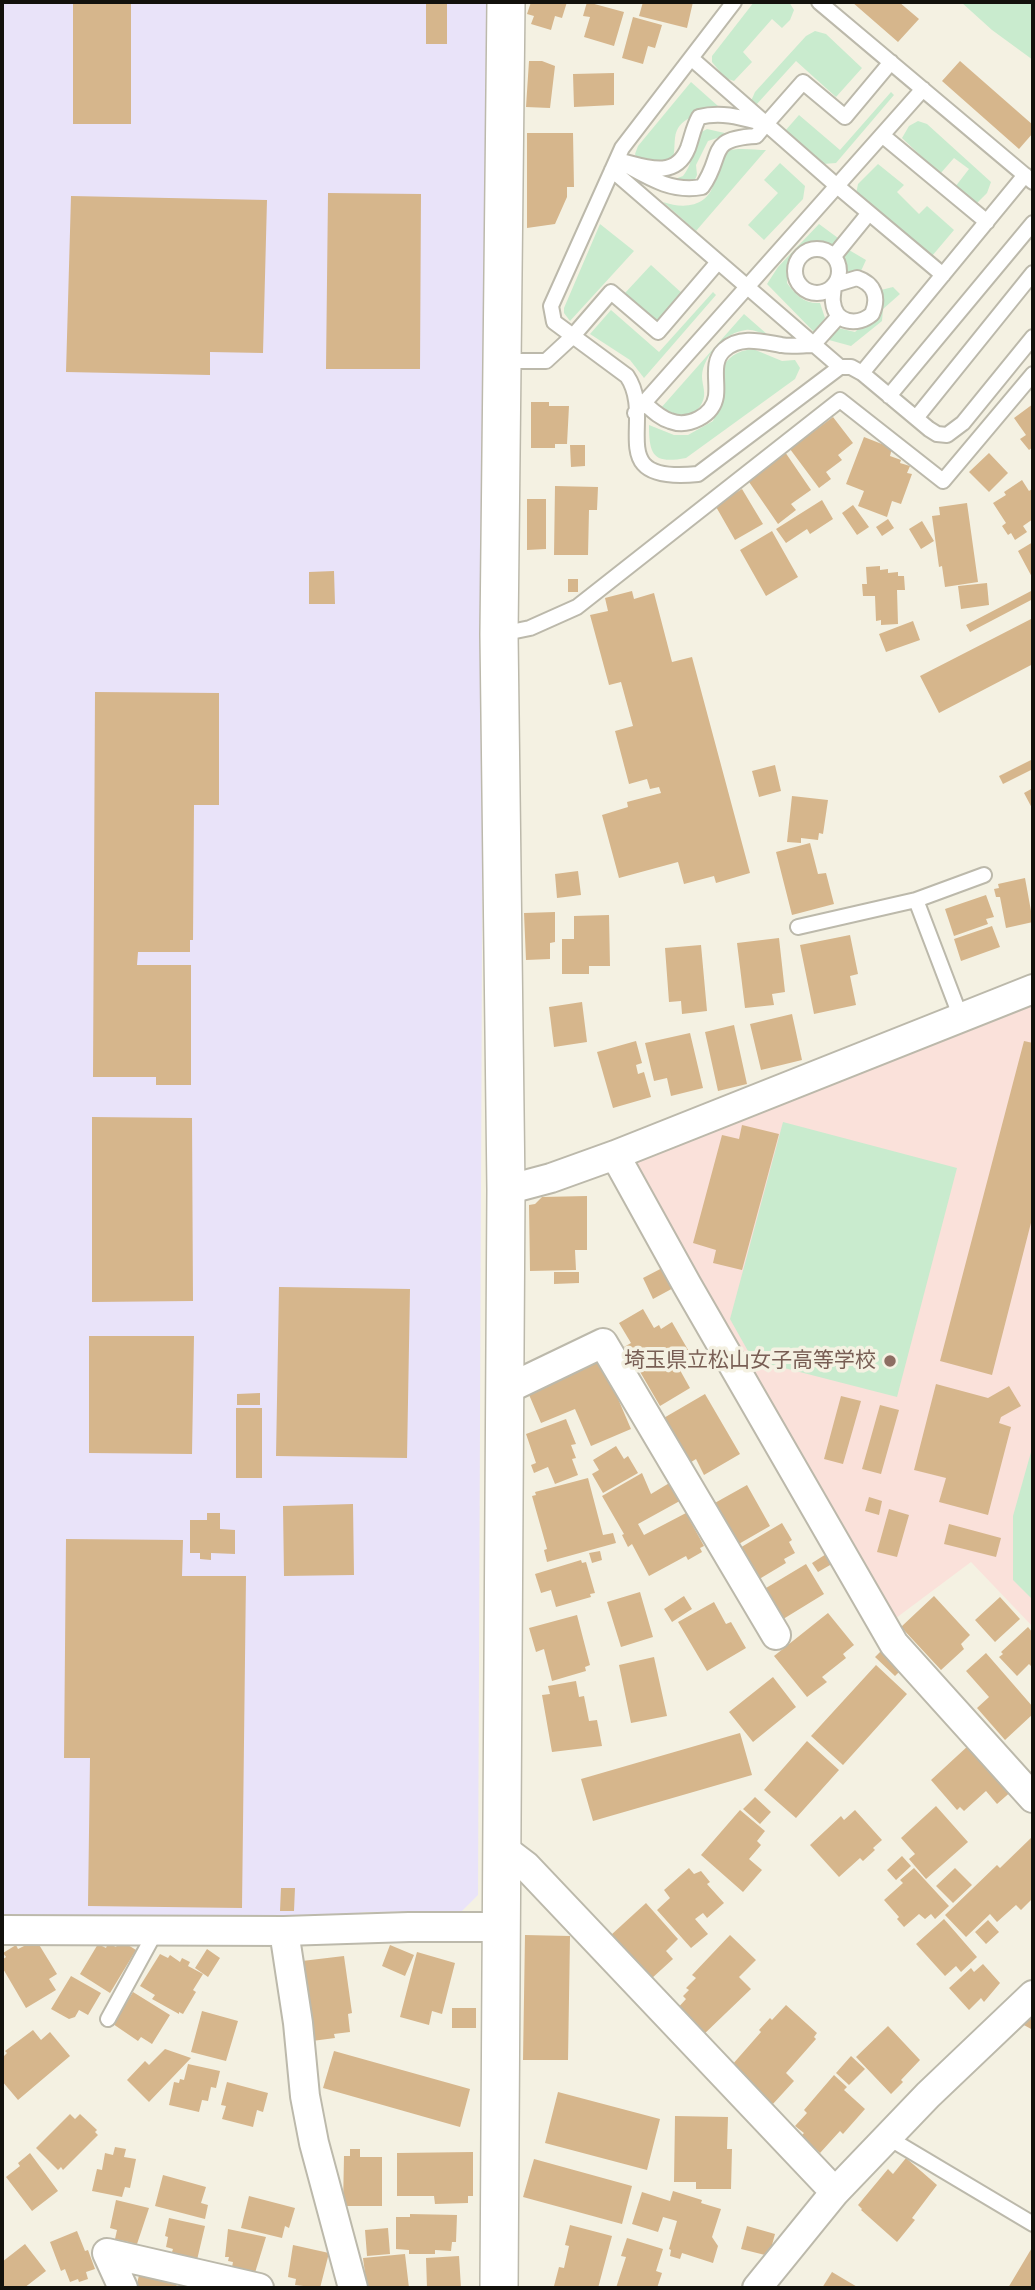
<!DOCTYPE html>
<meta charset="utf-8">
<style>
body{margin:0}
#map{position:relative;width:1035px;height:2290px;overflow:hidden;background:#f4f1e2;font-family:"Libre Baskerville",serif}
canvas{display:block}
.frame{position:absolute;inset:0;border:4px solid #12110c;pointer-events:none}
</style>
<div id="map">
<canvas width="1035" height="2290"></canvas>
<div class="frame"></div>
</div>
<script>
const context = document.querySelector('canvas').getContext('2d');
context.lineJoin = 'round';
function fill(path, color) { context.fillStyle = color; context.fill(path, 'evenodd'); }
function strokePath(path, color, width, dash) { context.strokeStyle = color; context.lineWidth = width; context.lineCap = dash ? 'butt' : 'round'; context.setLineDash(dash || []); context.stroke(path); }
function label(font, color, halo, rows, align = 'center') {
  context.font = font + ' "Libre Baskerville","Noto Sans JP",serif'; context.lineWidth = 7; context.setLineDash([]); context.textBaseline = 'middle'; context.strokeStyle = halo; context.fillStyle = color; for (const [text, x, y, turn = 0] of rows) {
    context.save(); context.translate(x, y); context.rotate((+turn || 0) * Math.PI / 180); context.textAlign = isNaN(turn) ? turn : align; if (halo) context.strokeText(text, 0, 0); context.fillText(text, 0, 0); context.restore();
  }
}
const industrial = new Path2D(`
 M2 2H486L478 1895 462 1911 366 1912 344 1915 323 1924 2 1923Z`);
const education = new Path2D(`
 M1033 1004V1627L971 1562 892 1621 634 1161Z`);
const green = new Path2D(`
 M754 2H789L794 10 790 20 782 28 772 19 743 52 752 62 734 81 725 78 712 62V56Z
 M961 2H1033V60L992 30Z
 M815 31 826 34 862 68 836 97 796 61 756 105 751 101 755 92 806 36Z
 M691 82 727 114C707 113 678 113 675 138 674 147 675 153 672 161L654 165 637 159 635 154 638 146Z
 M891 92 894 95 836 163 823 164 785 131 799 115 840 150Z
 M918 121 927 124 991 182 987 193 975 205 955 187 969 169 954 158 940 174 902 138 909 126Z
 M707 129 729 134 708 141 696 165 697 175 693 184 664 183 683 176C696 159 689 153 694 136Z
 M766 150 696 231 663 202C686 210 710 206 715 179 718 168 713 155 727 151 738 147 755 150 766 150Z
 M780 163 805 186 803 199 764 240 748 225 778 193 764 180Z
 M878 164 904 185 897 192 919 214 927 206 954 230 932 256 919 251 856 194 858 184Z
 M600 224 634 251 570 321 564 313V308Z
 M819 224 838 238 829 249 810 244 789 265 787 283C796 295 804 304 820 303L825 318 814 332 767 284 778 267Z
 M849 250 866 260 861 271 881 290 893 287 900 294 883 309 882 321 851 346 829 340 834 327 855 332 868 320 876 301 865 281 844 273 838 262Z
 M651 265 684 295 658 324 625 293Z
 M713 292 716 295 644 378 630 360 590 334 611 310 659 352Z
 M744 314 768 335C761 333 752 329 746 330 725 332 703 356 702 376 702 386 707 393 702 403 697 413 689 415 679 418L660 409Z
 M753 349 782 361 795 360 800 368 795 379 686 458C654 464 649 456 649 425L674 435H688L713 421 724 391 720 371C728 357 736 351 753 349Z
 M783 1122 957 1168 897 1397 753 1360 730 1319Z
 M1033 1445V1600L1013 1580V1516Z`);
const building = new Path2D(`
 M73 2H131V124H73Z
 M426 2H447V44H426Z
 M531 2H567L562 18 555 16 551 30 531 24 534 16 527 14Z
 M587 2 624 12 614 46 584 37 590 17 583 16Z
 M643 2H693L687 28 639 16Z
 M852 2H899L919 19 898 42Z
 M633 17 662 25 655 48 648 46 643 64 622 58Z
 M529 61H542L555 66 550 108 526 107Z
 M960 61 1033 125V133L1019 149 942 81Z
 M614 73V105L574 107 573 74Z
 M527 133H573L574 187H567V197L555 224 527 228Z
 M328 193 421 194 420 369H326Z
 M71 196 267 200 263 353 210 352V375L66 372Z
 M531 402H549V406H569L567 444H555V448H531Z
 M1033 404V447L1029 450 1020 439 1026 435 1014 418Z
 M833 417 853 443 838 455 842 460 826 472 831 479 819 488 790 449Z
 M864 437 892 448 890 456 901 460 900 463 910 466 907 473 912 474 901 504 892 501 887 517 858 506 864 491 846 484Z
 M570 445H585V466L571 467Z
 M785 452 811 490 791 504 796 510 778 524 747 479Z
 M989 453 1008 473 989 492 969 472Z
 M1022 480 1029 491 1032 489 1033 492V519L1023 526 1027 532 1015 540 1011 533 1008 535 1002 526 1006 523 993 503 1006 495 1004 492Z
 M555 486 598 487 597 510H589L588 555H554Z
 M742 489 763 524 735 540 715 505Z
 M527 499H546V549L527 550Z
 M822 500 833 519 810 534 807 529 786 543 776 529Z
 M967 503 978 582 945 587 942 566 939 567 932 516 940 515 939 507Z
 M853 505 869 527 857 535 842 513Z
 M888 519 894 528 882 536 876 527Z
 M922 521 934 541 921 549 909 529Z
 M772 531 798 577 766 596 740 550Z
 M1033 542V579L1018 551Z
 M880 566V570L888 569V573L898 572V576H904L905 590H897L898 624 881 625V620L876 621 875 596H863L862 584H867L866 567Z
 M334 571 335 604H309V572Z
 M568 579H578V592H568Z
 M987 583 989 605 961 609 958 586Z
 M1033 590V599L970 632 966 625Z
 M632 591 634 599 654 593 672 662 692 657 750 873 716 883 714 876 684 884 678 862 619 878 602 815 628 807 627 802 661 793 659 787 650 789 647 779 629 784 615 731 633 726 621 682 609 685 590 615 608 611 605 598Z
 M1033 618V664L939 713 920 676Z
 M913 621 920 640 886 652 879 634Z
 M95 692 219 693V805H194L193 940H190V952H138L137 965H191V1085H156V1077H93Z
 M1033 759V769L1003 784 999 776Z
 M775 765 781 791 759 797 752 771Z
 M1033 788V810L1024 793Z
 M792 796 828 800 823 834 819 833 818 840 801 838V843L787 842Z
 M810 843 818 874 826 873 834 904 792 915 776 852Z
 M578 871 581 895 557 898 555 874Z
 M1025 878 1033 922 1006 928 1000 897H996L994 889 999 888 998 884Z
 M986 895 994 917 986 919 988 924 954 936 945 909Z
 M555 912V942L550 943V959L526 960 524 913Z
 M609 915 610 966H589V974H562V939H574V916Z
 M992 926 1000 947 961 961 954 939Z
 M850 935 858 974 850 976 856 1005 814 1014 800 945Z
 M779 938 785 992 772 994 774 1005 745 1008 737 943Z
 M701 945 707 1011 682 1014 681 1001 669 1002 665 948Z
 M582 1002 587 1042 554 1047 549 1007Z
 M792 1014 802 1060 761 1070 750 1024Z
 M734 1025 747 1084 718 1091 705 1032Z
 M690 1033 703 1088 671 1096 667 1078 654 1081 645 1043Z
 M636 1041 642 1063 636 1065 638 1074 644 1072 651 1097 613 1108 597 1052Z
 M1024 1041 1033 1043V1215L992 1375 940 1361Z
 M92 1117 192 1118 193 1301 92 1302Z
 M742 1125 779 1134 742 1270 713 1263 716 1250 693 1243 722 1135 739 1139Z
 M587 1196V1250H575L576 1270 530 1271 529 1205 535 1204 542 1197Z
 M666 1266 677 1286 653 1299 643 1278Z
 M554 1272H579V1283L554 1284Z
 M279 1287 410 1289 407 1458 276 1456Z
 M643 1309 654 1328 659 1325 661 1329 672 1322 691 1355 676 1363 690 1388 660 1406 639 1370 634 1373 628 1362 632 1360 624 1347 631 1343 619 1323Z
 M89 1336H194L192 1454 89 1453Z
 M601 1359 631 1429 591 1446 575 1409 541 1423 527 1390Z
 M936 1384 988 1398 1009 1386 1021 1406 1001 1417 999 1423 1011 1427 988 1515 939 1502 946 1478 914 1470Z
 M260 1393V1405H237V1394Z
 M705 1394 740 1454 704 1475 696 1459 688 1464 662 1419Z
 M841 1396 861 1401 843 1464 824 1459Z
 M880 1405 899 1410 881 1474 862 1469Z
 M236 1408H262V1478H236Z
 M566 1419 576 1444 571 1445 576 1458 572 1459 578 1475 555 1484 548 1467 534 1473 531 1465 536 1463 526 1434Z
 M616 1446 624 1459 628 1456 638 1473 603 1493 592 1474 599 1470 593 1460Z
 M642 1473 651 1494 676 1479 687 1497 638 1524 644 1535 686 1513 704 1546 700 1548 702 1552 688 1560 686 1556 649 1576 632 1544 628 1547 622 1535 624 1534 602 1496Z
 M588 1478 603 1535 613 1533 616 1543 547 1562 544 1550 547 1549 532 1496 536 1495 535 1492Z
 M747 1485 770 1526 737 1545 713 1504Z
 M869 1497 882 1501 879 1515 865 1511Z
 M353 1504 354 1575 284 1576 283 1506Z
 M889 1509 909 1515 897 1557 877 1552Z
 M207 1513H220V1529L235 1530V1554L211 1553V1560L200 1559V1553H190V1520H207Z
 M782 1523 792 1540 789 1542 795 1553 784 1559 786 1563 756 1581 738 1549Z
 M949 1524 1001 1538 996 1557 944 1544Z
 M66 1539 183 1540 182 1576H246L242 1908 88 1906 90 1758H64Z
 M600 1551 602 1560 592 1563 589 1553Z
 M831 1551 837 1561 818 1572 812 1563Z
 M581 1560 582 1563 586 1562 595 1593 590 1594 591 1597 556 1607 551 1590 541 1593 535 1574Z
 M806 1564 824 1594 780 1621 761 1591Z
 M640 1592 653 1637 621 1647 607 1602Z
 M684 1596 692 1609 672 1622 664 1609Z
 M934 1596 970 1635 961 1644 964 1649 941 1670 901 1627Z
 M1000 1597 1020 1619 995 1642 975 1620Z
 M714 1602 726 1624 731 1622 746 1648 707 1671 678 1622Z
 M828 1613 854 1645 843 1654 846 1658 822 1677 827 1682 807 1697 774 1656Z
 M577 1615 590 1665 585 1667 586 1671 552 1681 544 1649 536 1652 529 1628Z
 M1028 1627 1033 1633V1666L1032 1667 1029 1664 1017 1676 999 1657 1003 1654 1001 1652Z
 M881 1651 901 1670 895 1676 875 1657Z
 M986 1653 1033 1707V1714L1005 1740 977 1708 989 1697 966 1671Z
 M654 1657 667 1716 631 1723 619 1665Z
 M876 1665 907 1694 843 1765 811 1736Z
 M773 1677 796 1707 753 1742 729 1712Z
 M576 1681 579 1697 584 1696 589 1721 597 1720 602 1746 552 1752 542 1695 550 1694 548 1686Z
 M740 1733 752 1775 593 1821 581 1779Z
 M807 1741 839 1770 796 1818 764 1790Z
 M969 1745 1014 1789 997 1804 986 1791 964 1811 960 1807 957 1810 931 1780Z
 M755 1797 771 1812 760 1824 743 1809Z
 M936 1806 968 1842 926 1879 909 1859 915 1854 901 1838Z
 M740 1810 765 1831 757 1841 761 1845 749 1859 762 1870 743 1892 701 1855Z
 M855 1810 882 1840 873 1848 875 1850 863 1861 860 1858 839 1877 810 1845 841 1816 844 1820Z
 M1033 1836V1898L1021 1910 1016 1905 997 1922 990 1914 966 1937 945 1915 997 1865 1000 1868Z
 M902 1856 911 1866 896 1880 887 1870Z
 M689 1868 694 1874 701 1871 710 1882 707 1884 724 1903 707 1918 703 1913 695 1919 708 1934 691 1948 657 1910 670 1898 664 1890Z
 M914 1868 949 1906 935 1919 931 1914 925 1919 919 1914 904 1927 897 1919 899 1917 884 1900 903 1883 900 1880Z
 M955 1868 972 1885 953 1903 936 1886Z
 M281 1888H295L294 1911H280Z
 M646 1903 678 1939 666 1951 673 1959 651 1979 611 1935Z
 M944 1919 977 1957 961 1972 956 1966 945 1976 916 1944Z
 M988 1920 999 1932 986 1944 975 1932Z
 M525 1935 570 1936 568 2060H523Z
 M730 1935 756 1960 739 1977 751 1989 701 2037 675 2011 686 1999 683 1996 689 1990 686 1988 696 1978 692 1975Z
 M120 1940 136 1950 110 1993 80 1974 98 1944 106 1948 108 1943 116 1947Z
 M30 1943H38L57 1974 49 1979 56 1990 26 2008 2 1967V1960L6 1957 3 1953 16 1945 18 1949Z
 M390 1945 414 1955 405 1976 382 1966Z
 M207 1949 220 1958 208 1977 195 1968Z
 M417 1952 455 1963 442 2014 432 2011 429 2025 400 2017Z
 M160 1954 168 1958 170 1955 180 1962 182 1958 190 1962 188 1966 203 1974 193 1990 196 1992 183 2014 179 2012V2014L152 1999 155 1995 140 1986Z
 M344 1956 352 2013 348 2014 350 2032 334 2034 335 2038 312 2041 302 1961Z
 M983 1964 1000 1983 984 2002 981 1998 969 2010 949 1988 971 1968 974 1972Z
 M71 1976 101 1993 88 2015 79 2010 75 2017 69 2019 51 2009Z
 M133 1992 170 2015 152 2044 141 2037 138 2041 113 2024Z
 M786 2005 817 2033 814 2037 816 2039 786 2073 794 2081 772 2105 746 2082 748 2079 732 2065 761 2032 759 2030 770 2018 772 2020Z
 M452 2008H476V2028H452Z
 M202 2011 238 2021 226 2061 191 2052Z
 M1028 2015 1033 2017V2030L1022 2024Z
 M888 2026 920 2060 901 2080 903 2082 891 2094 856 2057Z
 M33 2030 41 2040 50 2032 70 2056 18 2100 2 2081V2058L7 2053 5 2051Z
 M165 2049 191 2058 149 2102 127 2080 145 2061 149 2065Z
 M334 2051 470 2089 460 2127 323 2088Z
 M851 2056 865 2069 849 2085 836 2073Z
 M188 2064 220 2071 216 2088 211 2087 208 2101 202 2100 199 2112 169 2105 174 2082 179 2083 180 2079 184 2080Z
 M834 2075 847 2087 844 2090 865 2109 843 2134 840 2131 820 2153 801 2136 804 2133 795 2126 807 2113 804 2110Z
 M227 2082 268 2093 263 2112 257 2110 253 2127 222 2119 226 2106 221 2105Z
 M558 2092 660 2119 647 2170 545 2143Z
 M70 2114 75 2119 80 2114 97 2130 95 2132 98 2135 63 2170 61 2167 58 2170 36 2148Z
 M675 2116 728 2117 727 2149H732L731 2189H696V2182H674Z
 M115 2147 126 2149 124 2157 136 2159 130 2188 125 2187 122 2197 92 2191 97 2169 102 2170 105 2153 113 2155Z
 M350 2149H360V2157H382V2206H343L344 2156H350Z
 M473 2152V2196H468V2203L435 2204 434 2196H397V2153Z
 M30 2153 58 2191 32 2211 6 2177 20 2166 18 2163Z
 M906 2158 937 2185 912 2218 915 2220 897 2242 861 2210 862 2209 858 2205 888 2169 893 2174Z
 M534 2159 632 2186 622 2224 523 2197Z
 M163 2175 206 2187 201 2203 208 2205 205 2219 155 2206Z
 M673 2191 702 2200 701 2203 721 2209 712 2237 718 2246 713 2263 682 2253 680 2259 670 2256 671 2250 669 2249 677 2221 663 2217 658 2232 632 2224 642 2192 670 2201Z
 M249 2196 295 2208 289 2228 285 2226 282 2238 241 2228Z
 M116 2200 149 2208 137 2244 115 2239 117 2230 110 2228Z
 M410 2214 457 2215 456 2242H452L451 2251 435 2250V2254H409V2250L396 2249V2217H410Z
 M169 2218 205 2226 197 2260 171 2255 173 2249 166 2247 168 2237 165 2236Z
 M570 2225 612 2236 598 2288 554 2286 559 2267 564 2268 569 2246 565 2245Z
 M747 2226 775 2234 769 2256 741 2249Z
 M388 2228 390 2254 367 2256 365 2230Z
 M228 2229 266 2237 254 2276 239 2273 240 2268 232 2267 233 2262 228 2261 229 2257H225Z
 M77 2231 85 2251 88 2250 95 2269 86 2272 88 2279 79 2282 78 2279 70 2282 65 2269 61 2271 50 2242Z
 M627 2238 663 2249 656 2271 662 2273 657 2288H616L626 2257 621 2256Z
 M25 2244 46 2271 24 2288H2V2262Z
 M293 2245 329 2253 320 2288 295 2285 296 2279 288 2277Z
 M1033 2246V2288H1008Z
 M405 2254 409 2288H367L363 2258Z
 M459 2256 461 2288H427L426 2258Z
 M140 2271 172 2278 170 2283 177 2284 176 2288H136Z
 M832 2272 859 2288H822Z`);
const service = new Path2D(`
 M734 2 622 148 551 306 554 322 627 376C657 420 600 484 698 474L840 367H851L862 373 929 429 937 434 947 435 963 423 1033 337
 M819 2 1033 182
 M691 58 837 186 943 275
 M766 124 756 136C705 139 725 155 702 187 669 193 645 175 617 160 643 166 675 181 688 148 692 137 693 128 699 117 723 111 743 118 766 124L803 82 845 117 891 62
 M882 135 987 222
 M612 170 840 367
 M795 271a22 22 0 1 1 44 0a22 22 0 1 1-44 0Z
 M834 256 869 213
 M857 278C875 284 879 298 872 314 858 326 835 324 833 302 832 297 834 290 834 285Z
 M502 361H546L572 337 611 292 658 332 718 262
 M862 373 1025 175
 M889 396 1033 223
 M644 403C652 410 660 418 670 421 688 428 713 416 716 396 718 380 711 362 724 350 740 335 763 342 781 345 791 347 803 345 813 345L839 316
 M635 413 923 89
 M916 418 1033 273
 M501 634 530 628 577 607 840 400 943 481 1033 374
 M798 927 916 900
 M961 1018 916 900 984 875
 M108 2019 156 1931
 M887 2137 1033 2224`);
const minor = new Path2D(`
 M615 1155 687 1285 894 1644 1033 1798
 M506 1190 551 1178 615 1155 1033 989
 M503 1391 603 1343 776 1635
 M501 1847 526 1866 835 2192
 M2 1930 284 1931 409 1927H501
 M284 1931 298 2023 305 2096 314 2143 353 2288
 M123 2288 107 2253 259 2288
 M757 2288 835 2192 928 2095 1033 1995`);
const tertiary = new Path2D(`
 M499 2288 506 1190 499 634 506 2`);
const markers = [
 [890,1361,7,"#8d6e63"]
];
const educationNames = [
 ["埼玉県立松山女子高等学校",876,1361]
];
fill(industrial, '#e9e3f9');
fill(education, '#fae1da');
fill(green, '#c9ebce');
fill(building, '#d6b68c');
strokePath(service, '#bcb9ab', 18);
strokePath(minor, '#bcb9ab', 32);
strokePath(tertiary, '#bcb9ab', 40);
strokePath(service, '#fff', 14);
strokePath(minor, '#fff', 28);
strokePath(tertiary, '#fff', 37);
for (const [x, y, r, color] of markers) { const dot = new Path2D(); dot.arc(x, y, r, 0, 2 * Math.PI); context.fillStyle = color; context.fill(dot); strokePath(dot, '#f4f1e2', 2.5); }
label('21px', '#785e54', '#f4f1e2', educationNames, 'right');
</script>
